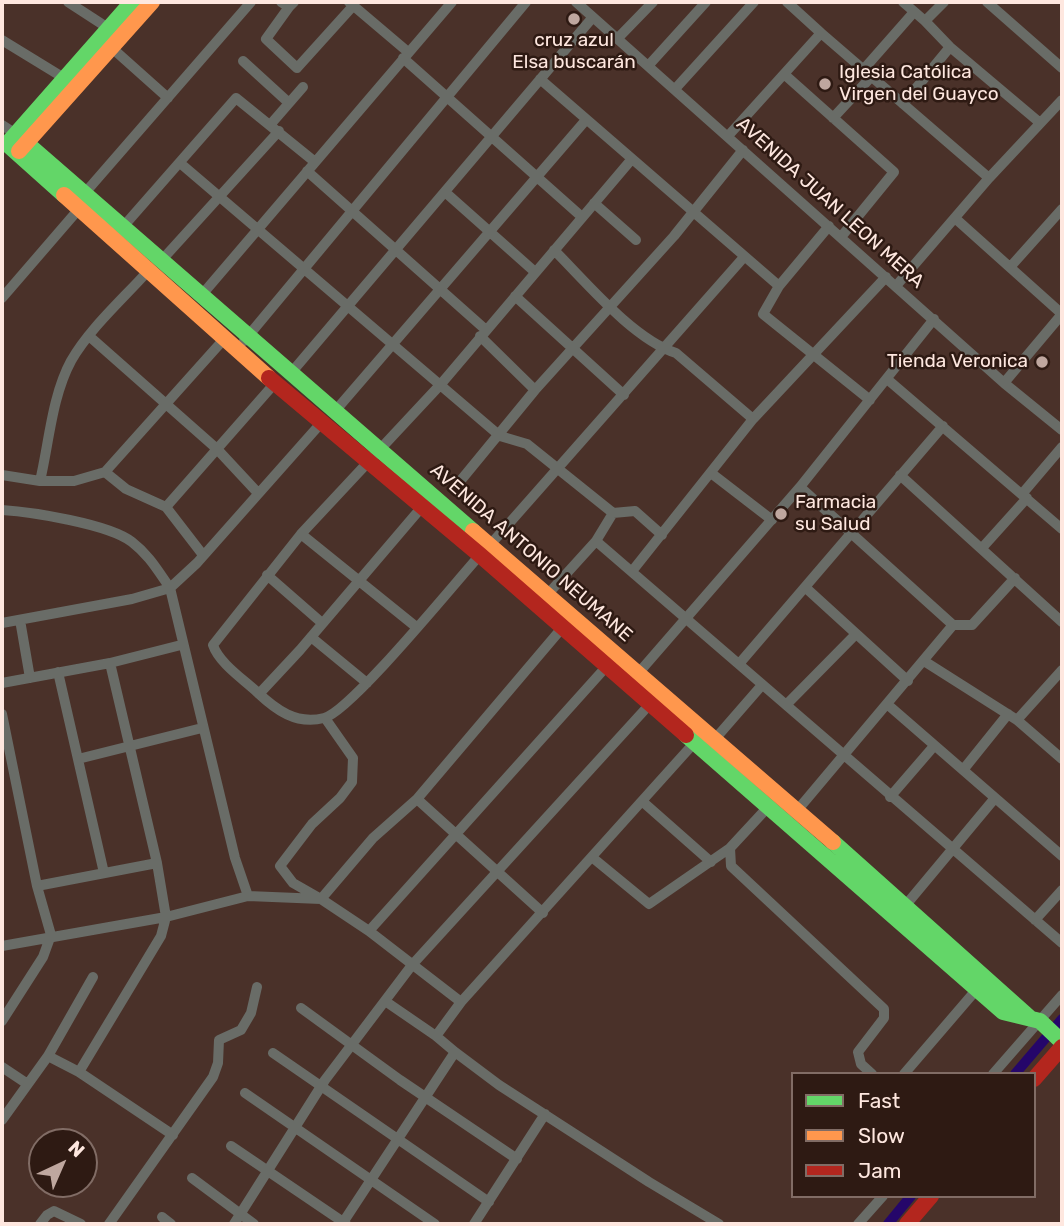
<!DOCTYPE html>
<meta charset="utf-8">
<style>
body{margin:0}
#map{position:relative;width:1064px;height:1226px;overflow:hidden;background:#4a3129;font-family:Rubik,sans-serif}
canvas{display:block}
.frame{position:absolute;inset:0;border:4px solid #fee7df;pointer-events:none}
.legend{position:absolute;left:791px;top:1072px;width:245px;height:126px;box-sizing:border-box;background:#2e1a13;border:2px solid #816c65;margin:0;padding:9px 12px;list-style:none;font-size:21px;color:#fee7df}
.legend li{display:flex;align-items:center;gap:14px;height:35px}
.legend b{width:35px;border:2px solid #816c65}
.north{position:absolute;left:28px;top:1128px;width:70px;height:70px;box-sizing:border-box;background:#2e1a13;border:2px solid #816c65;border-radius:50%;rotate:44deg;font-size:19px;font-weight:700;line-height:28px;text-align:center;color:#fee7df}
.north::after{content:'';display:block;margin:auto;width:24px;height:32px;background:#bfa79f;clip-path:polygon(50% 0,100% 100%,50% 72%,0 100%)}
</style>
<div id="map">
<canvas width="1064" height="1226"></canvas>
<div class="frame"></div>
<ul class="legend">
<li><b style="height:9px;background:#63d668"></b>Fast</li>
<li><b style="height:9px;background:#ff974d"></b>Slow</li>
<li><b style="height:9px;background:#b3261e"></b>Jam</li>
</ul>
<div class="north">N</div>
</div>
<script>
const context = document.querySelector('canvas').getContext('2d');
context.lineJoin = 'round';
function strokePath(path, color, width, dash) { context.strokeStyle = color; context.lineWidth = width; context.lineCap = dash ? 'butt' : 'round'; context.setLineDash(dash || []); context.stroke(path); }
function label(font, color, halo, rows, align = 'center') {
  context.font = font + ' Rubik,sans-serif'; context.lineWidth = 5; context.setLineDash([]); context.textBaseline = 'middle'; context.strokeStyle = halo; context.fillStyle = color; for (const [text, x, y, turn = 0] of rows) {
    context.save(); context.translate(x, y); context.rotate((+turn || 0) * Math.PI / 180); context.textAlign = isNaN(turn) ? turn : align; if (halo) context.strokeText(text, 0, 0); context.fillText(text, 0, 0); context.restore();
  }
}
const canal = new Path2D(`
 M1015 1074 1062 1019
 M888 1224 911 1196`);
const street = new Path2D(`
 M68 2 108 28
 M281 2 289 7 294 2
 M349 2 408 52
 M576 2 1004 383 1062 430
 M903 2 925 21 944 2
 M987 2 1062 68
 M289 7 266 39 297 68 353 6
 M925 21 950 47 1039 122
 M821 33 989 178
 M618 38 653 2
 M2 40 64 78
 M112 48 168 98
 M403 58 582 217
 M243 61 289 103
 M648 66 706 2
 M863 70 914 12
 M784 74 894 172 841 237
 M540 79 779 286
 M675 89 754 2
 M903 104 950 47
 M833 118 871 77
 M2 125 16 134
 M270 125 303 87
 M728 136 821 33 787 2
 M180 163 500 436 527 444 613 513 635 511 662 535
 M307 171 486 330
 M445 192 535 272
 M84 194 251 2
 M594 203 636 240
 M956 219 1062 314
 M829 226 779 286 763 314 870 400
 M122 228 236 98 315 162
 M554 250C586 282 633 339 676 353L753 419
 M160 262 279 131
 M1012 265 1062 209
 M896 286 989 178 1062 100
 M515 296 624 395
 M200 297 452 2
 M2 298 78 210
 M89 336 217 449 257 492
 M480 336 535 390
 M244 341 526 2
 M291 373 593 17
 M887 379 1062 529
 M1004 383 1062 314
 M336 410 585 121
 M105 472 126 489 166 507 203 555
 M711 473 772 520
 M2 475 40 481C49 443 52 396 71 361 90 328 122 300 148 271
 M900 475 1062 622
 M40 481H74L105 472 225 338
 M457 485 535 390 674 236 743 150
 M800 487 953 625H972L1015 578
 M1022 494 1062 447
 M166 507 275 383
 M2 510C32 512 109 524 132 542 149 555 158 571 170 588L235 858 248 896
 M301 534 415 626
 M596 541 1062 943
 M490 545 744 257
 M982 548 1027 498
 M480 555C454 584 350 712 324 718 296 725 276 710 257 692 243 679 219 663 213 645L301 534 441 384 631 160
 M633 570 753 419 886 277
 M267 575 322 623
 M806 588 908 681
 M547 595 596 541 613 513
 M20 620 30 678
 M2 623 132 599 170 588 197 563 322 422
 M311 637 367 683
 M924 661 1017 720 1062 759
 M739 664 943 426
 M58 672 104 873
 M635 677 800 487 934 319
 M2 683 110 663 181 645
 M259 694 300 650 421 508
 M887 704 1062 856
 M786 705 856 634
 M2 714 37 886 51 935 43 957 2 1021
 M325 718 353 758 352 782 340 798 312 824 280 866 293 883 321 899 373 838 417 799 562 628
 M1017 720 1062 670
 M715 739 762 685
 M78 759 202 728
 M963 770 1008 714
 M890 797 934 746
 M417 799 543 913
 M643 802 711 862
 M768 807 730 848 731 866 884 1009V1018L858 1052 861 1064 872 1074
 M795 813 953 625
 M593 858 649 904 730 848
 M37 886 157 863
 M905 906 995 798
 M1035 920 1062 890
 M369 931 606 667
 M2 946 166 917 248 896 321 899 369 931 461 1002 436 1036 455 1052 342 1224
 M385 1001 436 1036
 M461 1002 695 742
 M301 1008 400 1080 517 1159
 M455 1052 499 1085 649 1182 719 1224
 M273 1053 489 1202
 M48 1056 79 1072 173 1135
 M2 1067 26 1083
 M79 1072 161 936 166 917 157 863 110 663
 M904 1074 977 989
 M993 1074 1062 995
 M245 1093 435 1224
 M2 1120 48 1056 93 977
 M231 1146 346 1224
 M192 1178 254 1224
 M162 1217 171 1224
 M40 1224 47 1215 54 1211 81 1224
 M109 1224 213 1077 218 1063 219 1040 241 1030 251 1013 257 987
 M234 1224 325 1080 412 965 650 704
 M474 1224 545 1114
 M858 1224 883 1196`);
const fast = new Path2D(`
 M16 134 473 531
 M64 195 7 144 132 2
 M686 735 1003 1012 1040 1021 1062 1042
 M833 842 1030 1018`);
const slow = new Path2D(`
 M19 151 152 2
 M64 195 269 378
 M473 531 833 842`);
const jam = new Path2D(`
 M269 378 480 555 686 735
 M1034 1079 1062 1047
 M907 1224 931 1196`);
const markers = [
 [574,19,7,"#bfa79f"],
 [825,84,7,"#bfa79f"],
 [1042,362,7,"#bfa79f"],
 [781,514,7,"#bfa79f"]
];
const poiNames = [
 ["cruz azul",574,41,"center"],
 ["Elsa buscarán",574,63,"center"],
 ["Iglesia Católica",839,73],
 ["Virgen del Guayco",839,95],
 ["Tienda Veronica",1028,362,"right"],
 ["Farmacia",795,503],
 ["su Salud",795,525]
];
const streetNames = [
 ["AVENIDA JUAN LEON MERA",830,203,42],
 ["AVENIDA ANTONIO NEUMANE",531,553,41]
];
strokePath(canal, '#25066a', 10);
strokePath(street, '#696c67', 10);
strokePath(fast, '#63d668', 16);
strokePath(slow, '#ff974d', 16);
strokePath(jam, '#b3261e', 16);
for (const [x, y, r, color] of markers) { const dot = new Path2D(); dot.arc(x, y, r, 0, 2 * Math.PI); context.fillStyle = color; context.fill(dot); strokePath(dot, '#2e1a13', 2.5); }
label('19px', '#fee7df', '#2e1a13', poiNames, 'left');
label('19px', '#fee7df', '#2e1a13', streetNames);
</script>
